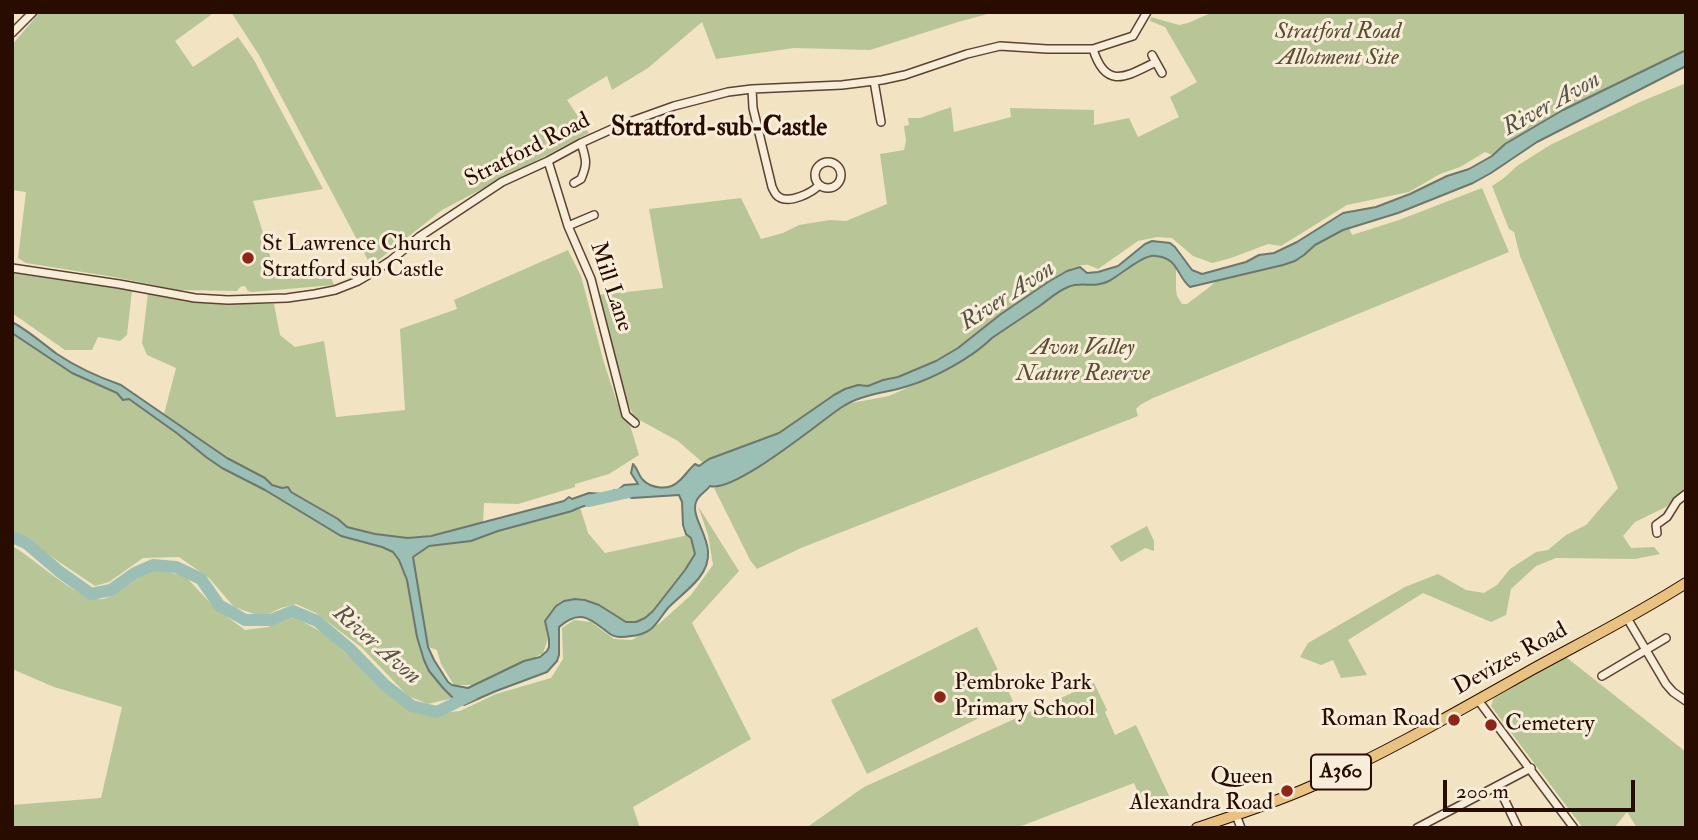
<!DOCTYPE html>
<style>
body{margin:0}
#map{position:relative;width:1698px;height:840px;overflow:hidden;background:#f2e4c3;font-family:"IM FELL Double Pica",serif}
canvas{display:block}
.frame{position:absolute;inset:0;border:14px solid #290c00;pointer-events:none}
.scale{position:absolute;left:1443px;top:780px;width:192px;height:32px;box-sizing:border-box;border:4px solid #290c00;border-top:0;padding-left:9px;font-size:21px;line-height:24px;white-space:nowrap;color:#290c00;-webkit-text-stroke:5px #f7edd8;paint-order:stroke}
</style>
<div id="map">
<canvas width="1698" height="840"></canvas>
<div class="frame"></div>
<div class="scale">200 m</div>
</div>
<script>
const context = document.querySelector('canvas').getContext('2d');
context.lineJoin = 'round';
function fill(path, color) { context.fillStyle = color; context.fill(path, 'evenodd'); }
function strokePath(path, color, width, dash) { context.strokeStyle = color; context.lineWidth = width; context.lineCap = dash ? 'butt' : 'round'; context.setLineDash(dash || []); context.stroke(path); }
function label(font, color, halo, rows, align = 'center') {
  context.font = font + ' "IM FELL Double Pica",serif'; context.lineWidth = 6; context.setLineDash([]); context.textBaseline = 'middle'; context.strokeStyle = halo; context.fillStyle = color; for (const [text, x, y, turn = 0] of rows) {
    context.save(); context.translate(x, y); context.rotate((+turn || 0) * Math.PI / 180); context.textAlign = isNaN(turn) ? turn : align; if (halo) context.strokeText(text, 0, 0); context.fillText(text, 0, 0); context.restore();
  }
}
const green = new Path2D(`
 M40 12H215L175 41 193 67 238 37 254 60 323 189 253 201 273 265 330 275 334 285 252 292 248 291 245 286 240 287 237 291 178 290 114 277 26 263 18 258 26 192 12 190V45Z
 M231 12H995L958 22 870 50 794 48 716 59 702 22 648 68 612 90 607 76 567 100 589 133 442 210 371 266 259 55Z
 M1213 12H1686V50L1563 110 1505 144 1492 155 1485 152 1460 167 1440 174 1409 192 1347 205 1281 246 1268 244 1231 258 1212 263 1193 256 1172 238 1157 237 1138 241 1098 269C1095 268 1092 266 1088 265 1063 261 982 331 959 348 934 365 899 377 870 385 862 387 853 386 845 390 821 399 804 420 782 431 757 445 727 448 703 463L678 441 634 417 625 397 598 295 663 288 649 209 741 198 761 239 783 233 799 225 830 220 846 221 887 204 880 154 904 150 906 141 904 126 909 125 908 118H920L951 107 954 132 1011 117 1010 108 1094 110V125L1129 118 1138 137 1179 117 1170 97 1197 82 1165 27 1150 21 1151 17 1179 25 1188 23Z
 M1686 83V487L1666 507 1635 522 1623 536 1631 548 1654 547 1660 554 1635 559 1556 558 1536 566 1511 589 1506 615 1491 622 1423 593 1348 640 1367 675 1341 678 1333 660 1321 665 1300 657 1308 643 1405 587 1438 574 1466 590 1484 593 1497 585 1510 569 1536 552 1548 550 1566 535 1586 525 1618 488 1520 256 1514 232 1509 229 1492 186 1504 178 1517 166 1550 145 1640 102Z
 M1482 188 1509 252 1153 398 1140 405 1136 409 1138 416 801 548 757 569 750 560 714 488 735 480 769 461 846 404 889 396 931 377 982 348 992 338 1066 288 1081 283 1088 285 1119 276 1135 264 1147 258 1155 255 1168 260 1176 267V290L1177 296 1182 304H1187L1207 289 1216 281 1283 265 1295 261 1304 255 1315 245 1343 230 1349 228 1352 235 1399 220Z
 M568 250 581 276 604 363 620 411 630 425 639 455 609 474 575 484V487L518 504 484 503 483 524C437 535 394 546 348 527 343 525 340 520 335 517 317 508 300 498 282 488L272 485 265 478 215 451 164 414 176 368 147 355 142 343 148 293 216 303 274 304 280 335 295 347 324 341 336 417 405 410 400 329 457 309 454 300Z
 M12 273 132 290 127 335 120 341 98 337 92 350H65L12 313Z
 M12 333 72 373 117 393 129 399 178 434 222 468 265 490 341 536 382 547 393 552 399 560 407 580 421 651 436 680 453 698 428 704 408 696 361 647 316 613 296 604 281 608 263 617 234 607 209 578 179 557 143 558 109 582 95 586 12 530Z
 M698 506 739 571 692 623 751 739 633 807 640 828H12V805L101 798 122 707 54 687 12 669V546C35 558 78 602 103 599 116 597 141 574 155 568L186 577 214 607 245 630 268 627 295 617 323 633 353 660 386 693 427 714 460 711 496 694 551 678 563 659 562 628 574 620 591 622 614 639 632 640 660 623 691 595 713 565 708 535Z
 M580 507 588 533 605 553 684 536 686 534 691 538 695 554C689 566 656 612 645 618 640 621 631 624 624 622 610 617 593 595 576 599 570 601 551 616 545 621L548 639 543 653 511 670 477 685H454L441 664 437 650 428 647 413 557 429 546 471 541 498 531 572 511Z
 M1147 526 1154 541V551L1145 548 1121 562 1110 546Z
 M977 627 1013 701 867 774 831 700Z
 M1566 657 1686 752V828H1637L1627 812 1614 828H1583L1491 706 1494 698Z
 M1094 683 1107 710 1105 712 1115 735 1136 725 1171 800 1145 810 1134 783 1016 828H806L864 787Z`);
const water = new Path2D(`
 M1686 50V66L1537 142 1491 173 1473 183 1398 213 1343 230 1315 245 1304 255 1295 261 1283 265 1190 287C1177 277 1179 258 1156 256 1143 254 1121 275 1109 281 1093 289 1083 281 1068 287 1058 291 1049 299 1041 305 1025 316 1008 327 992 338 973 357 935 378 908 386 887 393 861 394 842 407 818 423 735 493 710 486 706 492 699 494 696 502 689 522 724 547 699 578 690 589 678 598 668 608 662 615 658 623 651 629 646 633 637 636 631 636 625 637 615 638 610 634 592 621 582 607 559 627V655L557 661 547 672 496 691 464 705 453 698 444 689 429 671 424 660 417 637 407 580 399 560 393 552 382 547 341 536 265 490 222 468 206 457 178 434 129 399 123 400 117 393 72 373 12 333V322C29 331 42 343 57 354 75 366 101 378 121 385L227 458 265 478 272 485 282 488 288 487 291 492 338 519 347 527 375 534 408 538 431 536 564 501 569 497 572 499 589 493 604 494 605 498C594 504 583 505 572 511L498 531 471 541 429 546 413 557 428 647 434 660 448 682 452 685 468 688 524 661 540 657 547 651 549 647V639L545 621 556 606 564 601 575 599 585 600 599 605 626 622H636L645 618 653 611 685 570 695 554 691 538 686 534 683 525 682 502 679 495 632 498 622 494 615 496 614 490H618L624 485 638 484 631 473 633 464C638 469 638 474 642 479 651 489 669 491 679 481 685 476 689 469 695 464L699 466 709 459 779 433 834 395 845 389 858 385 868 386 883 380 898 377 936 361 958 348 1001 314 1048 282 1067 271 1080 267 1087 273 1098 272 1118 266 1145 244 1152 241 1170 243 1175 247 1192 270 1202 274 1246 262 1259 255 1274 253 1297 242 1343 213 1376 207 1410 194 1447 176 1469 169 1492 156 1505 144 1563 110Z`);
const river = new Path2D(`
 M589 501 629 492
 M12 537 26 543 60 572 91 594 111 590 135 573 153 565 176 567 201 579 219 605 245 620H271L293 611 317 621 350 649 385 685 412 706 437 712 473 694`);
const minor = new Path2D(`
 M12 33 33 12
 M1093 49C1106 91 1127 76 1156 62
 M1152 55 1162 73
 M874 81 881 122
 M752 89 753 108 772 187C774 191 775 195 779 197 789 204 812 193 819 185
 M548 161 568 226 591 279 626 415 635 423
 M815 175a13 13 0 1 1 26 0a13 13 0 1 1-26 0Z
 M574 183 581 179C588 163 586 159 581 143
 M568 226 594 215
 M12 268 119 284 195 298 228 300 287 298 315 294 335 290 358 281 370 274 390 261 419 237 502 182 548 161 581 143 621 125 674 106 728 92 752 89 842 85 882 80 905 75 967 54 1000 46 1047 49H1093L1133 36 1147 12
 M1657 533 1656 525 1667 517 1677 501 1686 494
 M1627 618 1666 684 1673 692 1686 701
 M1602 676 1666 638
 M1478 700 1574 828
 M1498 786 1518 828
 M1236 815 1241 828
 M1417 828 1531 768`);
const major = new Path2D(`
 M1197 828C1236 815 1274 803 1312 786 1388 752 1460 710 1533 669 1584 641 1636 615 1686 583`);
const markers = [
 [248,258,7,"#8f2418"],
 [940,697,7,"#8f2418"],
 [1454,720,7,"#8f2418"],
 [1491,725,7,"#8f2418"],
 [1287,791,7,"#8f2418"]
];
const shields = [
 [1341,772,60]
];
const shieldNames = [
 ["A360",1341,772]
];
const parkNames = [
 ["Stratford Road",1338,33],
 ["Allotment Site",1338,59],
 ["Avon Valley",1083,349],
 ["Nature Reserve",1083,375]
];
const streetNames = [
 ["Stratford Road",528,151,-27],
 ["Mill Lane",610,287,72],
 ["Devizes Road",1511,660,-29]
];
const poiNames = [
 ["St Lawrence Church",262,245],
 ["Stratford sub Castle",262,271],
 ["Pembroke Park",954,684],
 ["Primary School",954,710],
 ["Roman Road",1440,720,"right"],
 ["Cemetery",1505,725],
 ["Queen",1273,778,"right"],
 ["Alexandra Road",1273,804,"right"]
];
const waterNames = [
 ["River Avon",1552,105,-29],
 ["River Avon",1008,297,-33],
 ["River Avon",376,646,41]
];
const quarterNames = [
 ["Stratford-sub-Castle",719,129]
];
fill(green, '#b8c596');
fill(water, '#9bbeb5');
strokePath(water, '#6d776d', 2);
strokePath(river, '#9bbeb5', 12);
strokePath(minor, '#5b4231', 10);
strokePath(major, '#290c00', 12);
strokePath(minor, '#f7edd8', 7);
strokePath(major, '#e9c282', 10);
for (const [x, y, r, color] of markers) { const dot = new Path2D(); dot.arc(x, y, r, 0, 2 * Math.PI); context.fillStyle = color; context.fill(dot); strokePath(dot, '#f7edd8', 2.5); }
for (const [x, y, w] of shields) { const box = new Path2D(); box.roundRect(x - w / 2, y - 17.5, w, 35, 5); context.fillStyle = '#f7edd8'; context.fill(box); strokePath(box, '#290c00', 2); }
label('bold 21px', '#290c00', null, shieldNames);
label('italic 23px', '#5b4d34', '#f7edd8', parkNames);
label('23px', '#290c00', '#f7edd8', streetNames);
label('23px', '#290c00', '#f7edd8', poiNames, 'left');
label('italic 24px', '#575348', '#f7edd8', waterNames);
label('bold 26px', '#290c00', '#f7edd8', quarterNames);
</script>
